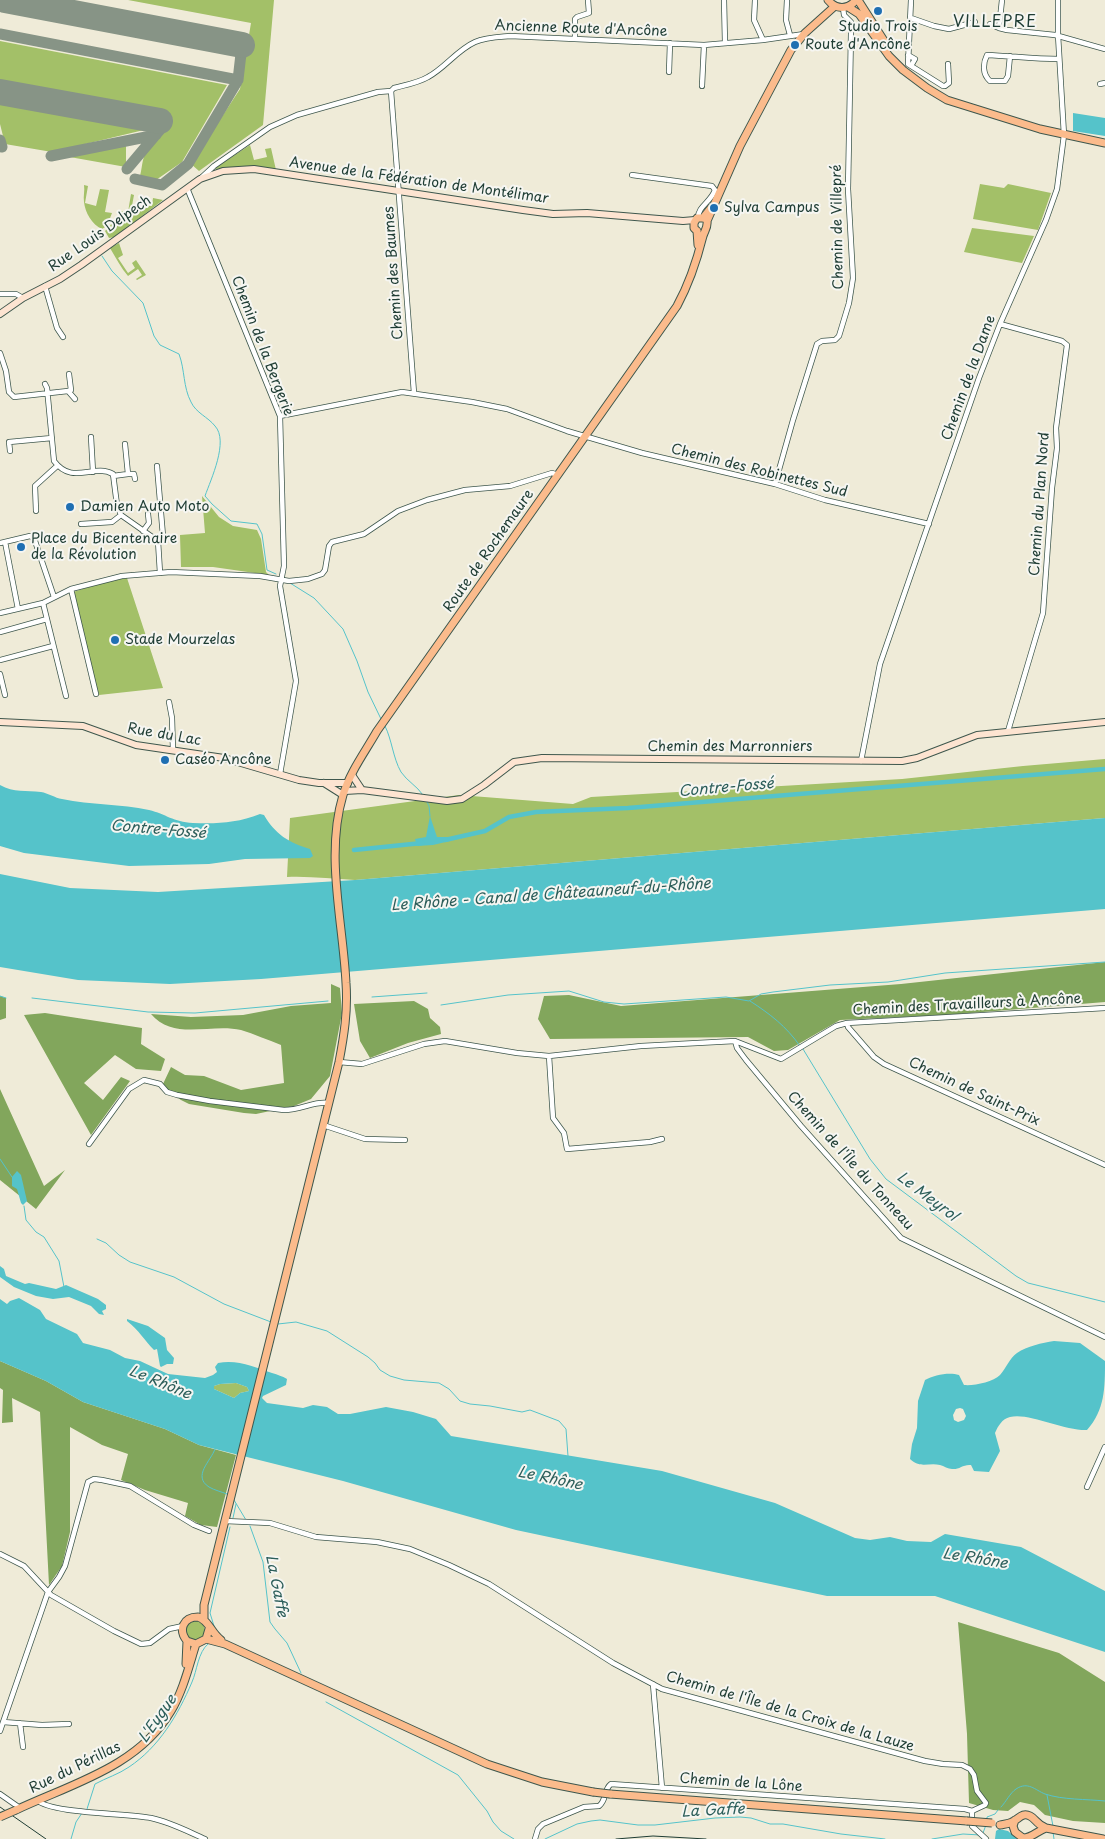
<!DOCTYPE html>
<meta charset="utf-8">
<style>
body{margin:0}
canvas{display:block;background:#efebd8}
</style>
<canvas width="1105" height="1839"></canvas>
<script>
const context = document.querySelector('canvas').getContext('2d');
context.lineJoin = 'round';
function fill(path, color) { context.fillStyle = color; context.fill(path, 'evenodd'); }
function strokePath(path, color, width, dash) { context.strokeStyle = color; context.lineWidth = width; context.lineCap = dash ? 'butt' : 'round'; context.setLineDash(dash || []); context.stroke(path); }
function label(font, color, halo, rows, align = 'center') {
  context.font = font + ' "Playpen Sans",sans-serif'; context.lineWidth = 4; context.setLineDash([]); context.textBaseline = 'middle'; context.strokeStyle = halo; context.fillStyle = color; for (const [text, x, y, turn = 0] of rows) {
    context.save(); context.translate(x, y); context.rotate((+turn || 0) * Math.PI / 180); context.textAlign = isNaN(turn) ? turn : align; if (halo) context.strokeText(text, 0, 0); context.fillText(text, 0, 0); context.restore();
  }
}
const green = new Path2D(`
 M128 0H274L263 125 199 171 191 164 240 89 251 23Z
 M0 41 227 85 182 162 156 180 140 176C142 169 142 159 146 152 153 140 166 132 164 116L158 112 0 83Z
 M0 101 148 125V129L52 152 5 144 0 124Z
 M250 145 254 160 267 157 265 149 271 148 276 170 248 166 216 169 215 168Z
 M126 146V167L64 156Z
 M980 184 1004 188 1008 184 1051 193 1038 230 973 219Z
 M84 185 88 186 85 203 96 206 100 189 109 190 105 212 112 213 107 226 102 229C92 225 85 212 84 202 83 196 85 191 84 185Z
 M131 194 134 195 131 211 139 213 143 197H145L144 205 152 206 153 198 163 200 115 237 109 238 105 231C110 226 119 216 121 211L128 212Z
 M972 228 1034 236 1022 263 964 252Z
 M119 243 123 255 118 258 128 273 135 268 132 263 136 260 146 275 137 280 136 279 142 275 138 269 128 276C121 268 116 258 110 248Z
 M202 496 219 517 233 526 257 530 261 539 266 572 269 575 213 567H181L180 535 205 533Z
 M127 578 163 688 99 695 70 593 111 580Z
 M1105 759V818L355 880C332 879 310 876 287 877L290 818 459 795 573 804 591 797 902 779 1023 766Z
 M236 1383 247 1387 249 1391 240 1393 234 1398 214 1389V1386L220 1384Z
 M185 1630a10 10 0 1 1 20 0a10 10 0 1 1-20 0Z`);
const forest = new Path2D(`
 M1105 962V1002L946 1015 840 1020 788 1050 774 1051 748 1037 550 1039 538 1019 544 996 569 995 621 1006 901 984Z
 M331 984 340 988 342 1013 330 1076 311 1099 294 1106 256 1114 244 1113 189 1104 181 1100 169 1091 163 1084 171 1067 185 1075 204 1076 241 1090 284 1083 281 1045C268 1040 254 1034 241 1030 211 1023 173 1041 151 1014L191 1017 243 1015 291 1006 331 1003Z
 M0 996 6 998V1018L0 1020Z
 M414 1001 428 1009 430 1018 440 1027 441 1034 408 1043 370 1058 360 1041 354 1004Z
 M45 1013 142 1028 141 1044 165 1059 161 1071 136 1069 115 1055 84 1083 103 1100 121 1077 130 1081 91 1135 24 1015Z
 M0 1089 44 1186 65 1170 36 1209 0 1180Z
 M0 1361 46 1381 83 1402 165 1429 199 1445 236 1455 217 1527 201 1525 185 1516 188 1503 145 1490 121 1480 128 1454 102 1445 70 1427V1532L62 1566 49 1585 40 1412 12 1398 13 1422 2 1423 3 1390 0 1388Z
 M958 1622 1059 1653 1105 1682V1823L1073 1821 1045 1815 1034 1805 1020 1802 1008 1811 993 1810 969 1803 967 1734Z`);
const water = new Path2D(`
 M1073 113 1105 118V136L1073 131Z
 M0 785C14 793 26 790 41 792 48 793 55 798 62 799 91 805 121 804 149 810 166 814 173 822 193 823 217 824 237 823 260 814L264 815C275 834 289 843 310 849L313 856 310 858 245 859 209 864 129 866 24 853 0 846Z
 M430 816 437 837H449L450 841 433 845 417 846 415 839 426 837Z
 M1105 818V909L261 979 170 984 78 980 0 967V874L70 888 158 892 355 880Z
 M17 1171 21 1175 27 1201 23 1205 21 1203 17 1189 12 1186V1177Z
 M0 1266 4 1269 6 1276 25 1284 29 1283 56 1289 66 1285 98 1299 106 1305V1309L102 1311 104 1315 99 1314 91 1306 69 1297 53 1299 36 1296 14 1287 0 1277Z
 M19 1298 40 1310 46 1319 77 1334 83 1343 110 1350 125 1358 140 1361 168 1374 205 1378 213 1375 217 1372 215 1367 218 1363C237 1359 255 1367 272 1373 278 1375 282 1376 287 1379L286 1385 263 1396 262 1398 267 1403 303 1408 313 1405 327 1407 338 1414H350L386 1407 413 1412 436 1419 451 1436 662 1471 775 1503 855 1538 870 1540 890 1537 907 1541 931 1542 945 1534 1021 1547 1105 1591V1652L935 1596H827L516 1530 343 1481 199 1445 165 1429 83 1402 46 1381 0 1361V1299L7 1304 10 1301ZM236 1383 247 1387 249 1391 240 1393 234 1398 214 1389V1386L220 1384Z
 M127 1319 148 1326 165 1338 167 1350 174 1358 173 1364H167L161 1367 160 1366 157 1349 154 1350C144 1340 139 1330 127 1321Z
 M1054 1341 1080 1343 1105 1361C1105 1388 1105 1410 1087 1430 1065 1431 1028 1412 1010 1417 1002 1419 998 1426 995 1433L1000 1451 989 1472 974 1471 971 1465C963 1464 959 1470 952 1469 948 1469 944 1466 940 1465 929 1462 920 1469 910 1459L912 1444 917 1428 918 1401 925 1380C934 1375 949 1372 959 1375L964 1385C974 1386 993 1382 1000 1375 1007 1367 1009 1359 1017 1353 1027 1346 1042 1343 1054 1341ZM960 1408 963 1409 966 1416 964 1420 958 1422 954 1420 953 1415 956 1409Z
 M999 1829 1008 1831 1017 1839H995L996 1831Z`);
const stream = new Path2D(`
 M102 256 112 271 143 303 154 336 160 345 179 354C185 370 183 387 191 402 196 413 208 417 215 426 229 441 211 479 205 496L212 504 231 521 257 524 262 534 267 570 276 574
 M290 583 314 598 343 629 357 661 368 692 381 719
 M385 726C392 740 393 758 401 772 407 781 417 786 423 795
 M427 802 429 806 430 816
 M0 996 6 998
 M372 997 427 993
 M32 998 148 1012 195 1013 328 1001
 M750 1001C770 1014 786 1026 800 1046
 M441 1005 508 995 569 991 604 1002 624 1004 726 997 749 1001 761 994 773 992 830 985 888 982 945 973 1105 962
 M803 1049 870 1159 886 1179 1016 1276 1028 1283 1105 1302
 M0 1159 12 1177
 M24 1206 26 1220 36 1232 44 1237 59 1261 64 1287
 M97 1239 106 1243 119 1255 130 1262 174 1277 224 1304 271 1322
 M278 1324 296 1322 327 1331 368 1357 375 1363 380 1370 390 1376 404 1380 439 1383 449 1389 460 1401 470 1404 490 1406 522 1412 530 1410 559 1421 566 1429 568 1456
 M215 1449C211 1461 192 1476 209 1487 214 1490 222 1492 227 1494
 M234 1500 246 1520
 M233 1518 236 1504
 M250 1526 263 1562 270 1622 275 1629 287 1643 301 1673
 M214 1626 210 1613 230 1527
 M326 1702 458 1775 487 1811 493 1822 501 1831 514 1839
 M1047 1795 1053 1826
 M1001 1807C1006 1802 1010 1793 1016 1789 1028 1781 1035 1790 1045 1794 1063 1800 1086 1799 1105 1801
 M87 1809 95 1784C106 1778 119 1774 129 1767 159 1747 178 1715 192 1682 197 1671 198 1652 208 1644
 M987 1821V1817L995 1814 998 1810
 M1053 1832 1054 1839
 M983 1833 986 1825
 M71 1839 76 1822 82 1813
 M545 1839 577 1824 591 1821 600 1820 638 1825H655L715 1818 740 1817 751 1818 770 1824H783L841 1834 885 1839
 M932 1839 963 1834 980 1835`);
const canal = new Path2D(`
 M445 840 485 831 509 817 536 812 628 808 1105 769
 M354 850 422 843`);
const taxiway = new Path2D(`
 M0 34 238 80 242 45
 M0 140 2 147
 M51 156 156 135
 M127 169 159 131 161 125 160 121
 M135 179 162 185 188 164 238 80`);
const runway = new Path2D(`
 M5 0 242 45
 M0 92 160 121`);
const street = new Path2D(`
 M724 0 725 43
 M755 0 754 20 763 40
 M787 0 786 20 790 35
 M911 0 908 64 943 86H945L949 83 948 64
 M1002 0 999 28 1007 30 1055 35 1105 49
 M911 18 934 26 949 29 975 22
 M990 24 999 28
 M575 38V19L577 17 589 13 588 0
 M908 55 915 59 911 66
 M1010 56 1008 76 1005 81H990C982 74 983 63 987 55 1011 56 1034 59 1059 59
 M669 72 670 43
 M1100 84 1105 83
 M702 86 704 45
 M391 91 414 393
 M632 175 712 186 715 190C711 202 698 206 698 218
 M201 178 214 166 270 127 297 115 378 92 391 91 394 88C405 85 418 83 428 77 445 68 457 50 475 42 486 37 498 37 510 36L704 45 763 40 804 34
 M187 188 280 416 284 566 280 586 296 681 280 774
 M45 286 57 328 63 337
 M0 294H16L23 298
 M1000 324 1062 341 1067 345 1056 428 1057 448 1052 488 1043 613 1008 731
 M0 353 6 371 9 392 14 397 68 391 71 390 69 374
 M45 384 47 388 54 461C73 486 93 463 113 474L117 505 121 515 158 541 160 573
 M68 391 75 399
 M280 416 402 392 472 402 507 409 567 431 642 453 775 484 825 500 929 524
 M91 437 93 472
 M10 451 9 442 52 438
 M157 466 163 536 158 541
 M128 474H134L135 479
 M113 476 128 474 125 444
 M775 484 793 420 817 344 822 341 835 340 839 336 849 303 853 278 848 189 851 33V22L844 15 843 8
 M36 511 35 486 57 466
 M81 524 112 522 121 515
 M143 531 149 523 148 514
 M5 542 18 609
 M0 543 30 536 34 538 54 597
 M71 589 96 694
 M43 603 66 696
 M0 613 43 603 71 589 122 576 171 572 260 576 289 581 308 579 322 574 325 570 329 546 332 542 364 534 398 511 427 500 465 490 510 486 552 473 558 475
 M0 632 47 619
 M0 660 53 646
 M0 674 5 695
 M169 702 172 718 173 750
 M861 761 880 664 979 378 1000 324 1046 220 1057 189 1064 135 1058 35V0
 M847 1023 848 1027 874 1057 884 1064 1105 1165
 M735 1041 737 1048 746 1060 801 1126 901 1238 1105 1337
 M549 1056 553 1118 564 1133 567 1149 650 1142 662 1139
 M339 1062 362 1064 424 1044 445 1041 517 1053 549 1056 641 1046 735 1041 781 1059 836 1026 847 1023 1105 1008
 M323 1125 365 1139 405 1140
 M89 1144 129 1089 144 1080 160 1084 167 1092 177 1095 210 1101 284 1110C301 1110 314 1101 328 1103
 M1087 1487 1105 1447
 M225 1521 270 1523 316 1537 377 1542 410 1549 449 1565 489 1584 613 1663 662 1689 925 1761 943 1764 962 1765 970 1769 974 1775 977 1791 986 1803 985 1805 972 1811
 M0 1554 24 1566 51 1595 114 1631 141 1644 150 1643 169 1629 183 1626
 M653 1684 662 1788
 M3 1722 42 1725 69 1724
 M20 1723 23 1747
 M0 1731 48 1592 59 1577 65 1566 88 1482 94 1479 102 1480 130 1486 194 1525 209 1531
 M0 1794 20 1808
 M37 1800C51 1814 128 1813 151 1818 170 1822 187 1831 205 1839
 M972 1811V1826L986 1839
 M535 1839 538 1829 543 1824 584 1807 599 1806C607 1800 603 1790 611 1784L965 1809 972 1811`);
const secondary = new Path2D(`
 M0 314 23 298 60 279 81 265 200 179 223 171 254 169 523 210 553 214 587 213 683 221 695 220
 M0 722 83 726 136 745 224 758 299 780 319 783H348
 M352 775 362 790
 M324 783 343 795
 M345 791 362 790 447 801 462 799 484 785 514 762 542 758 902 761 917 758 977 735 1105 722`);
const primary = new Path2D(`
 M828 0C836 10 848 10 856 0
 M858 0 886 44
 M848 7 859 14 889 56 903 70 927 88 947 100 1040 129 1105 143
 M703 218 711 208
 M697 231 698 245
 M697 231 694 228V223L697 218H703
 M204 1619V1605L339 1062C344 1036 348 1011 346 983 343 922 325 855 343 795 350 772 365 752 377 731L677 306C689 284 697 260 703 236 705 230 708 227 707 221L740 146 791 50 805 33 835 6
 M209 1629 206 1639 196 1644 187 1641C178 1630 183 1617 198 1617 209 1620 211 1633 221 1640
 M206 1639 225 1644 487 1764 542 1782 593 1792
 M186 1664 187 1641
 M610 1794 967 1821
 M16 1810C71 1784 138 1767 171 1711 183 1691 189 1666 196 1644
 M1015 1820 1013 1826 1015 1832 1023 1838C1032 1838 1037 1831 1046 1828
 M1000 1825C1004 1824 1009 1824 1012 1822 1019 1819 1022 1812 1030 1816 1036 1819 1036 1824 1046 1828L1103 1839`);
const rail = new Path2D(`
 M0 1807 46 1839
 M616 1839 653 1836 706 1839`);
const primaryBridge = new Path2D(`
 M593 1792 610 1794
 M0 1817 16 1810
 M967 1821 992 1823`);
const markers = [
 [878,11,5,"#1f6fb2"],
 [795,45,5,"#1f6fb2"],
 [714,208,5,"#1f6fb2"],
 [70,507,5,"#1f6fb2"],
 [21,547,5,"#1f6fb2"],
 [115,640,5,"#1f6fb2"],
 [165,760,5,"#1f6fb2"]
];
const poiNames = [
 ["Studio Trois",878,27,"center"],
 ["Route d'Ancône",805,45],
 ["Sylva Campus",724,208],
 ["Damien Auto Moto",80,507],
 ["Place du Bicentenaire",31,539],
 ["de la Révolution",31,555],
 ["Stade Mourzelas",125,640],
 ["Caséo Ancône",175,760]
];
const streetNames = [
 ["Ancienne Route d'Ancône",581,29,2],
 ["Avenue de la Fédération de Montélimar",419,181,8],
 ["Chemin de Villepré",838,227,-91],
 ["Rue Louis Delpech",100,234,-35],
 ["Chemin des Baumes",394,273,-94],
 ["Chemin de la Bergerie",262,346,69],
 ["Chemin de la Dame",969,378,-70],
 ["Chemin des Robinettes Sud",759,471,14],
 ["Chemin du Plan Nord",1040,504,-86],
 ["Route de Rochemaure",489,551,-55],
 ["Rue du Lac",164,735,10],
 ["Chemin des Marronniers",730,747],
 ["Chemin des Travailleurs à Ancône",967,1005,-3],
 ["Chemin de Saint-Prix",974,1092,25],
 ["Chemin de l'Île du Tonneau",850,1161,48],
 ["Chemin de l'Île de la Croix de la Lauze",790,1712,16],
 ["Rue du Périllas",75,1768,-26],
 ["Chemin de la Lône",741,1783,4]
];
const waterNames = [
 ["Contre-Fossé",726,788,-5],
 ["Contre-Fossé",158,830,5],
 ["Le Rhône - Canal de Châteauneuf-du-Rhône",551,895,-4],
 ["Le Meyrol",927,1197,37],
 ["Le Rhône",160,1383,22],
 ["Le Rhône",550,1479,12],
 ["Le Rhône",975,1559,9],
 ["La Gaffe",276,1586,79],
 ["L'Eygue",158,1719,-55],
 ["La Gaffe",713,1811,-3]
];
const quarterNames = [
 ["VILLEPRE",995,23]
];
fill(green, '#a3c068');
fill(forest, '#82a65c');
fill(water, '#55c3ca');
strokePath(stream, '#55c3ca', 1);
strokePath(canal, '#55c3ca', 4.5);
strokePath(taxiway, '#879486', 11);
strokePath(runway, '#879486', 26);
strokePath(street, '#3e574d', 6);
strokePath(secondary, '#3e574d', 8);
strokePath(primary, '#3e574d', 9);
strokePath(street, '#fff', 4.5);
strokePath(secondary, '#fde4d1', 6);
strokePath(primary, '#fbbb8c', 7);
strokePath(rail, '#1f3d34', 1);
strokePath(primaryBridge, '#3e574d', 9, []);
strokePath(primaryBridge, '#fbbb8c', 7);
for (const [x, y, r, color] of markers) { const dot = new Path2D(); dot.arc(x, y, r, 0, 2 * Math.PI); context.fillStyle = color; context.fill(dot); strokePath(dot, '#f6f6f2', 2); }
label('14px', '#1f3d34', '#f6f6f2', poiNames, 'left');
label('14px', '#1f3d34', '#f6f6f2', streetNames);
label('italic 15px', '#2c5e5a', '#f6f6f2', waterNames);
context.letterSpacing = '1px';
label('16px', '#1f3d34', '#f6f6f2', quarterNames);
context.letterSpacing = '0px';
</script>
